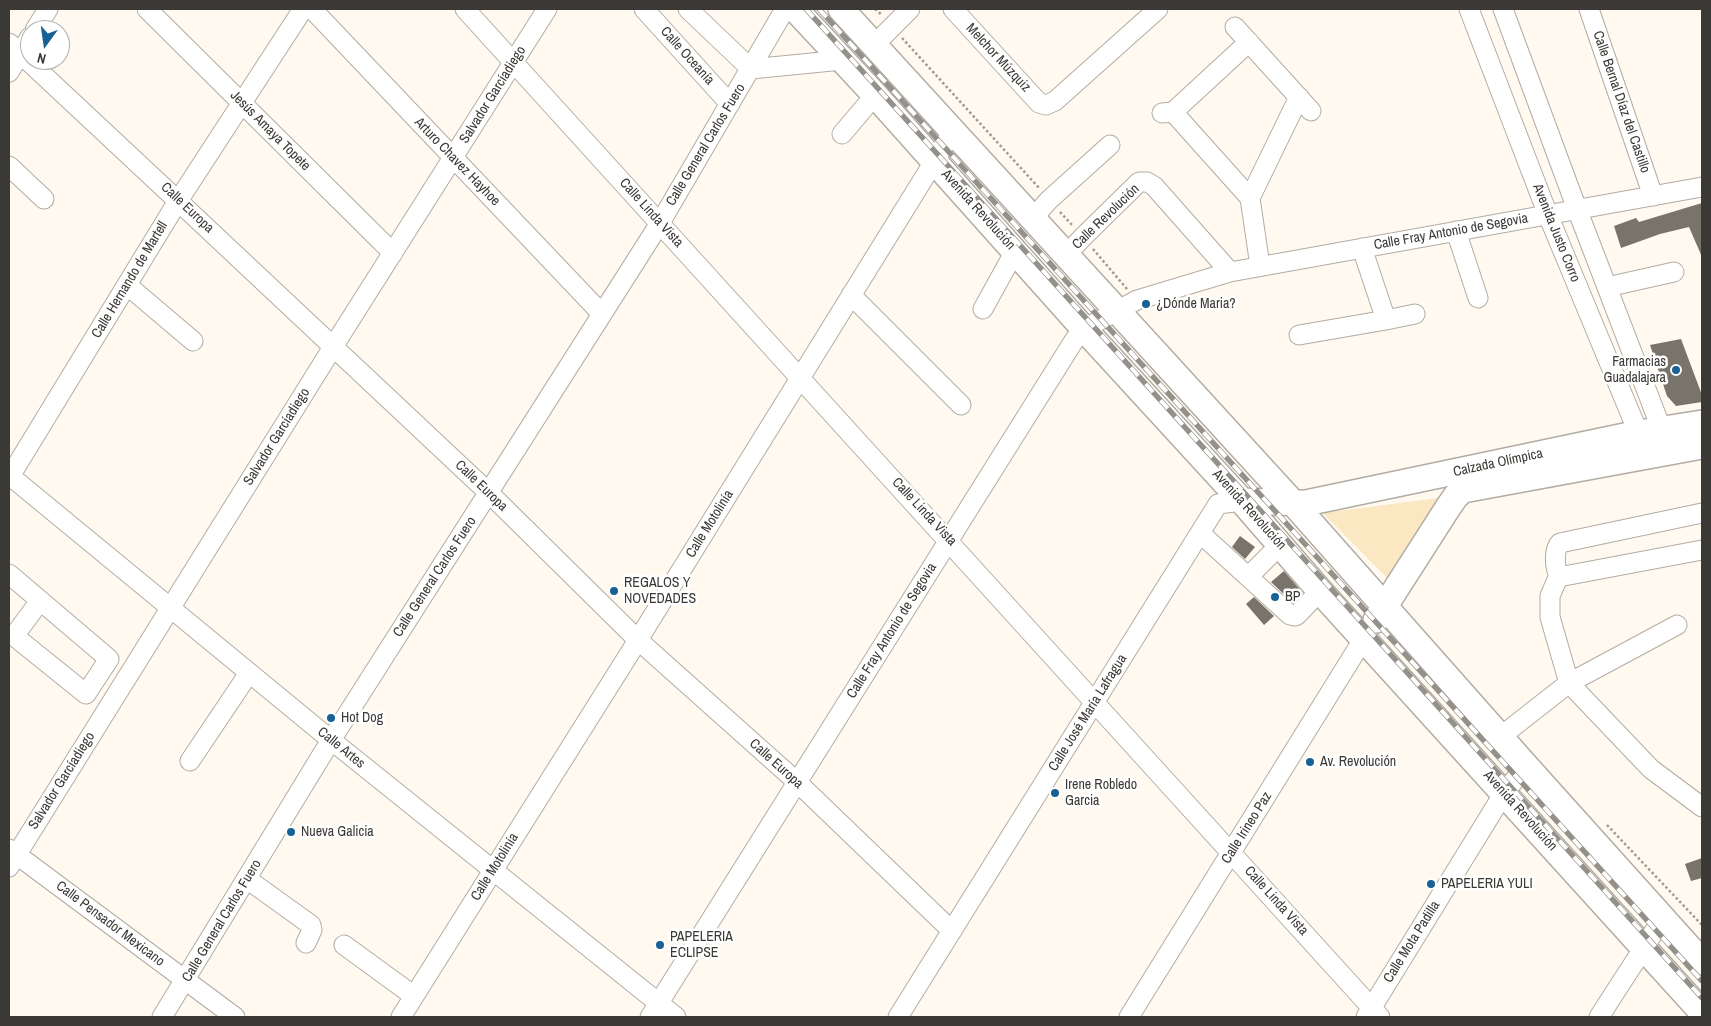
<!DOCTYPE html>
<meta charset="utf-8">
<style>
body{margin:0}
#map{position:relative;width:1711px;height:1026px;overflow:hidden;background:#fff9ef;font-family:"Archivo Narrow",sans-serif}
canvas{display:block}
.frame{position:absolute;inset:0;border:10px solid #3b3935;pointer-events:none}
.north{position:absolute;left:20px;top:20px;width:50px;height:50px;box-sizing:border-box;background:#fff;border:1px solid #b1b0ae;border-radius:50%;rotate:194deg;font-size:14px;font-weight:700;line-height:20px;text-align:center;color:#3b3935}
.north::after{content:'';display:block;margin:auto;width:18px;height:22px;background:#176195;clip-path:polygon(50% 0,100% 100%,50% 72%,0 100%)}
</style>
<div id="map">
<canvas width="1711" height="1026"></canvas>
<div class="frame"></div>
<div class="north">N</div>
</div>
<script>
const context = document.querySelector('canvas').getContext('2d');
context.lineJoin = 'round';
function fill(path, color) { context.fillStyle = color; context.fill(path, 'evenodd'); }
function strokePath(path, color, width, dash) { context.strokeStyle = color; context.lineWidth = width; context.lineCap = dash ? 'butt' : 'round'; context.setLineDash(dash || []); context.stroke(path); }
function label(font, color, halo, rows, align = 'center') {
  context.font = font + ' "Archivo Narrow",sans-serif'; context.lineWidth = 5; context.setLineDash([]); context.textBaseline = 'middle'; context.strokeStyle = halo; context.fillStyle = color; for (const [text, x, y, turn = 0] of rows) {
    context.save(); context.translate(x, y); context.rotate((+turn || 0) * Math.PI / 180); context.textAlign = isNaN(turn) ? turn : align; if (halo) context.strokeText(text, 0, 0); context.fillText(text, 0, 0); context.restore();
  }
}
const green = new Path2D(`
 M1438 498 1388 579 1323 513Z`);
const building = new Path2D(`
 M1702 203V257L1689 227 1660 234 1621 248 1614 226 1636 218 1639 222Z
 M1681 339 1702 395V402L1676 406 1667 396 1650 345Z
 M1240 536 1255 547 1245 559 1232 547Z
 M1284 571 1302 592 1291 601 1271 582Z
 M1254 597 1274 616 1264 625 1246 604Z
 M1702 858V878L1691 881 1685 864Z`);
const path = new Path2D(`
 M875 9 882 15
 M902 38 1040 189
 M1060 212 1073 226
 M1093 249 1127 289
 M1607 825 1702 925`);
const minor = new Path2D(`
 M147 9 393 253
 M312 9 602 314
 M465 9C772 344 1076 681 1380 1017
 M644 9 730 104
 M688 9 751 69 842 60
 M953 9 1039 103 1046 105 1055 101 1158 9
 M1469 9 1548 215 1643 444
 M1503 9 1577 209 1666 441
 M1589 9 1653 196
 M1235 27 1311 111
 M35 30 48 9
 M9 43 178 201 489 493 638 640 797 782 952 931
 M874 45 910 9
 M9 72 30 37
 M1173 112 1250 198
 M1162 113 1173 112 1249 42
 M842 134 875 95
 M9 166 44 199
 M1032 219 1049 200 1110 145
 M1456 231 1478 298
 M1066 255 1083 237 1139 182H1147L1154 186 1230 272
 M1260 266 1250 198 1299 97
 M127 285 193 341
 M1607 287 1674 272
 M851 295 961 405
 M983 309 1015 251
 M1386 320 1415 314
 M1299 335 1386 320 1362 248
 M9 475 331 740 676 1017
 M9 478 178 201 303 9
 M1702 513 1560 543C1554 549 1554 567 1559 575L1550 596V617L1569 683 1651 769 1702 807
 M1200 533 1290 615 1295 616 1297 615 1320 591
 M9 574 109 659 86 694 14 636 40 601
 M1559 575 1564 576 1702 550
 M1249 576 1280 545
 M1500 737 1569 683 1677 625
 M190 761 249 673
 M9 849 235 1017
 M9 867 333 347 547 9
 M247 879 311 925 312 930 306 943
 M344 945 414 996
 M162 1017 331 740 660 223 785 9
 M401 1017 638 640 953 131
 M650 1017 1075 339 1084 329 1137 300 1230 272 1702 187
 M898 1017 1218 504 1242 501
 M1129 1017 1364 638
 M1366 1017 1504 793 1526 766
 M1599 1017 1663 918`);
const major = new Path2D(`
 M795 9 875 95 1084 329 1242 501 1320 591 1702 1012
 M841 9 1294 504 1526 766 1702 962
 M1242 501 1306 503 1639 433 1702 423
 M1376 620 1449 506 1456 496 1463 490 1702 446`);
const rail = new Path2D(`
 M806 9 1702 998
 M819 9 1702 981`);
const markers = [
 [1146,304,5,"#176195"],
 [1676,370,5,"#176195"],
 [614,591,5,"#176195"],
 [1275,597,5,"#176195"],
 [331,718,5,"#176195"],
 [1310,762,5,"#176195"],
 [1055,793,5,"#176195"],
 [291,832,5,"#176195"],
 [1431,884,5,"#176195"],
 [660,945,5,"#176195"]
];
const streetNames = [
 ["Calle Oceanía",687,56,48],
 ["Melchor Múzquiz",998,58,47],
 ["Salvador Garcíadiego",493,95,-58],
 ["Calle Bernal Díaz del Castillo",1621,102,71],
 ["Jesús Amaya Topete",270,131,45],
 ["Calle General Carlos Fuero",706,145,-59],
 ["Arturo Chavez Hayhoe",457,162,46],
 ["Calle Europa",187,208,43],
 ["Avenida Revolución",978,210,48],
 ["Calle Linda Vista",651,213,48],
 ["Calle Revolución",1106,217,-44],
 ["Calle Fray Antonio de Segovia",1451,232,-10],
 ["Avenida Justo Corro",1556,233,68],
 ["Calle Hernando de Martell",130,280,-59],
 ["Salvador Garcíadiego",277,437,-58],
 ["Calzada Olímpica",1498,463,-12],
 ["Calle Europa",481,486,44],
 ["Avenida Revolución",1249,510,48],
 ["Calle Linda Vista",924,512,47],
 ["Calle Motolinía",710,524,-58],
 ["Calle General Carlos Fuero",435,577,-57],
 ["Calle Fray Antonio de Segovia",892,631,-58],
 ["Calle José María Lafragua",1088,713,-58],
 ["Calle Artes",341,748,39],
 ["Calle Europa",776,764,42],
 ["Salvador Garcíadiego",62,781,-58],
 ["Avenida Revolución",1520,811,48],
 ["Calle Irineo Paz",1247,828,-58],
 ["Calle Motolinía",495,867,-58],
 ["Calle Linda Vista",1276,901,48],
 ["Calle General Carlos Fuero",222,921,-59],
 ["Calle Pensador Mexicano",110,924,37],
 ["Calle Mota Padilla",1412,942,-58]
];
const poiNames = [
 ["¿Dónde Maria?",1156,304],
 ["Farmacias",1666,362,"right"],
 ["Guadalajara",1666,378,"right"],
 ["REGALOS Y",624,583],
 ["NOVEDADES",624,599],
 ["BP",1285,597],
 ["Hot Dog",341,718],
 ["Av. Revolución",1320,762],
 ["Irene Robledo",1065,785],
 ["Garcia",1065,801],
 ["Nueva Galicia",301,832],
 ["PAPELERIA YULI",1441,884],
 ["PAPELERIA",670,937],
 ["ECLIPSE",670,953]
];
fill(green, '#fbe7c1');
fill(building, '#79746b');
strokePath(minor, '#b2aca3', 21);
strokePath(major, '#b2aca3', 28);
strokePath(path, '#9f9b94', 2.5, [2.5, 2.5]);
strokePath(minor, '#fff', 19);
strokePath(major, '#fff', 25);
strokePath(rail, '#94908a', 5.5);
strokePath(rail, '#fff', 4, [11]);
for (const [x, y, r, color] of markers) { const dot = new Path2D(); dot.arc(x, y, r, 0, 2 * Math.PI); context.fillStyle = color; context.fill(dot); strokePath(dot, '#fff', 2); }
label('14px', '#3b3935', '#fff', streetNames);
label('14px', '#3b3935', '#fff', poiNames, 'left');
</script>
